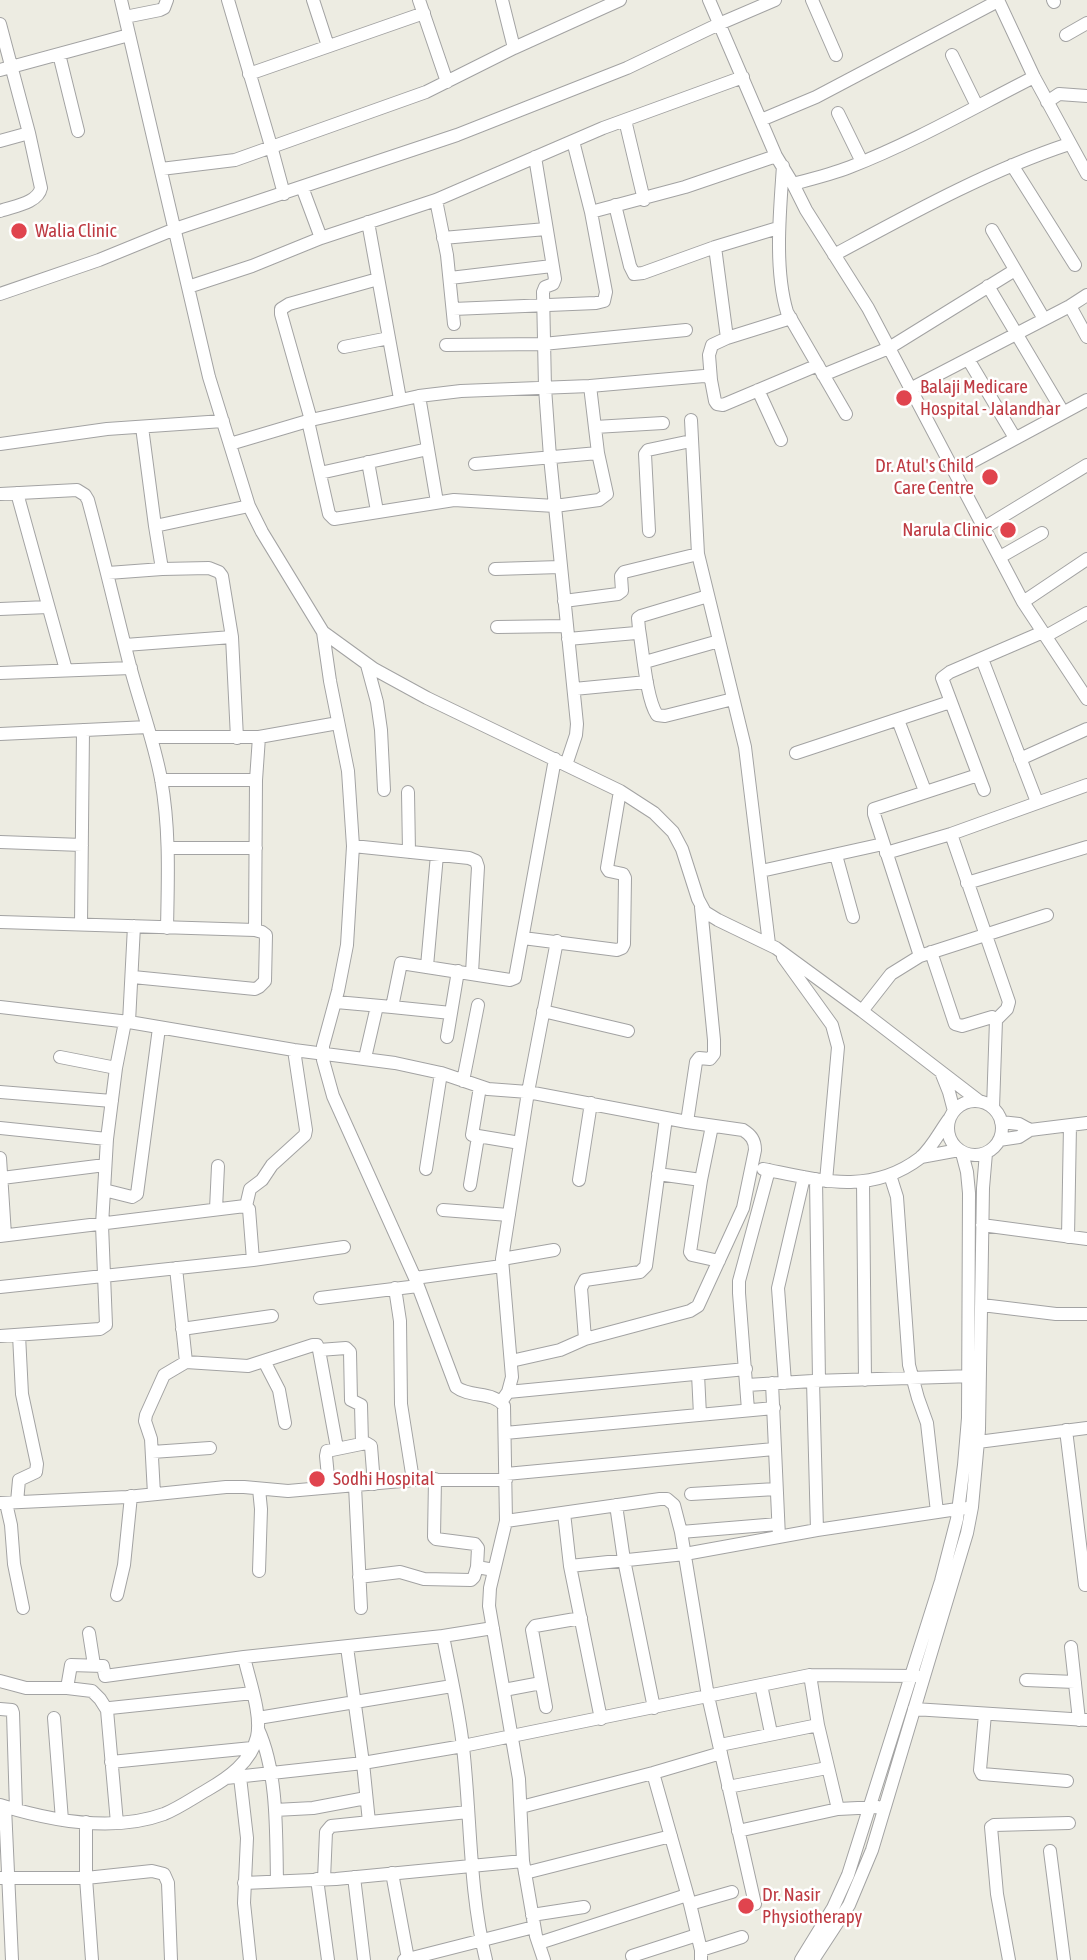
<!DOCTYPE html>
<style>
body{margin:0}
canvas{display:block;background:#edece2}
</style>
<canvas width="1087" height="1960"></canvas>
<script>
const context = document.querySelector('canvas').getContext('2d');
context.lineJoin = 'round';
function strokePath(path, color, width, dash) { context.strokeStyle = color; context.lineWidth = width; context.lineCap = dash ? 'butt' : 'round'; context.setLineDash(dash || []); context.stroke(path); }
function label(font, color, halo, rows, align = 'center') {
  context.font = font + ' "Asap Condensed",sans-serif'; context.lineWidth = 5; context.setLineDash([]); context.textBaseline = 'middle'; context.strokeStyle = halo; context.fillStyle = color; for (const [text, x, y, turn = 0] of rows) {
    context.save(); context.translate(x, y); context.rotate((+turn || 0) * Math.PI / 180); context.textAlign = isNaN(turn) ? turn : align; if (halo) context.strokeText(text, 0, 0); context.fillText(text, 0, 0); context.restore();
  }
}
const minor = new Path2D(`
 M121 0 209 377 249 506 262 532 323 632 374 669 427 698 620 791 654 813 673 832 682 849 698 899 705 912 718 920 776 948 862 1011 979 1101
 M228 0 271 146 284 194
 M313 0 328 46
 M419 0 447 82
 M502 0 514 48
 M709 0 776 156 793 184 806 210 868 308 1023 602 1087 699
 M812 0 836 55
 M998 0 1034 77 1087 174
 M1053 0 1054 2
 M125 17 160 10 164 8 167 0
 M0 24 29 133 41 188C38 203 14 206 0 211
 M1066 35 1087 23
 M59 54 78 131
 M952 55 977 106
 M0 70 129 35
 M249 74 424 13
 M1047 102 1059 94 1087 96
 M838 113 862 162
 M625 120 644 200
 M761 120 816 97 998 1
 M0 141 29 133
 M535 157 555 279 553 284 545 287 543 292 545 388 550 457 577 724 576 735 566 765
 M1012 165 1075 265
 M783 166C780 211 774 268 787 312L846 414
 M161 169 235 160 426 92 514 48 620 0
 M793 184C812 179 832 174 850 167 914 142 973 108 1034 77
 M302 187 321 238
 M436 200 447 255 454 324
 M615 205 630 266 634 274 643 273 715 247 778 228
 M591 212 685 187 776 156
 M368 222 400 399
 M992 230 1044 319
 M443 238 546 229
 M715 247 727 338
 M834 255C910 214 987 171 1069 144
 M450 278 552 266
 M988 286 1063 412
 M188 287 252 266 321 238 436 200 603 128 743 77
 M0 294 99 260 175 229 457 135 627 68 719 24 775 0
 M1070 306 1087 337
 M453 309 596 303 604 301 606 292 591 212 573 141
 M446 345 543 344 686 330
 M344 347 389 338
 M968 359 1015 438
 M823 375 889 348 1015 270
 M711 380 709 355 712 345 727 338 791 318
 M912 388 1070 306 1087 295
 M758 390 781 440
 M419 396 437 502
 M311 420 281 314V309L289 304 378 279
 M691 420 698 554 745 747 769 944
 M308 421 329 514 334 519 454 500 555 506 599 500 607 494 598 453 590 386
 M142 427 155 526 162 569
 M595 427 663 423
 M0 444 107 429 223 421
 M230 444 311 420 419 396 461 391 590 386 704 376H707L711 380 715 401 717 404 723 405 818 365
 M368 462 377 511
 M475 464 598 453
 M955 471 1087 400
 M320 473 428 449
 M17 493 66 670
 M0 494 77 490 85 495 88 500C103 555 116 611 130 666 140 704 154 741 161 779 170 829 168 878 167 928
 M155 526 249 506
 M985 527 1087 465
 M649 531 645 454 648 450 691 441
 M1000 557 1042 533
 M495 569 560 567
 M108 573 162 569 209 568 219 572 222 576 232 637 237 738
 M564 601 618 594 622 591 621 576 624 572 698 554
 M1023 602 1087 559
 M0 609 48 607
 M497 627 567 626
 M639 629C643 651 646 698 657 715L665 716 733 699
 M323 632 330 681 348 771 353 846 347 945 338 991 323 1046V1060L333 1096 415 1278 456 1387C470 1398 494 1391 504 1406L506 1521 490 1588 489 1606 519 1779 523 1861 536 1936 544 1960
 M1046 636 1087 613
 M568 639 636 633 639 629 638 618 641 616 708 596
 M125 645 232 637
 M982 659 1037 802
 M645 662 719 641
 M367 665 377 702 381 730 384 790
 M0 673 131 668
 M574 689 647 682
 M898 720 925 791
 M0 734 148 727
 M151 737H259L338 723
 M796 753 950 702
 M1020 759 1087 729
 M161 780H256
 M984 790 942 678 950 672 1043 632
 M408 792 409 852
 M951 834 1009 1002 1007 1009 996 1020
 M0 842 82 845
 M353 846 469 858 476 861 478 867 472 973
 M168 848H256
 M886 853 951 834 1087 785
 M836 855 853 917
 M761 871 883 844
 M967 883 1087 847
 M0 922 255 930 262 932 266 935 265 981 259 987 255 989 133 977
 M81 924 83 730
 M255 930 256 780 259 737
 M523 938 617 950 622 948 624 944 625 878 623 874 609 871 607 868 620 791
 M931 952 955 1024 962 1026 992 1017 996 1020 993 1108
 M920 956 874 814V809L978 775
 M783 957 832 1025 838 1047 826 1181
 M427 966 437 855
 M336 1002 392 1007 401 963 510 980 515 978 555 759
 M0 1007 129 1022 294 1050 395 1063 441 1073 488 1089 528 1092 687 1122 743 1130C751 1135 755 1140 755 1150L743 1208 698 1306 690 1311 585 1339 560 1350 511 1361
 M392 1007 451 1013
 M543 1011 628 1031
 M862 1011 891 974 920 956 1047 915
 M129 1022 134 926
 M447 1037 458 971
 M60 1057 116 1068
 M365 1058 377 1006
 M941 1072 949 1092 954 1111
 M463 1081 478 1005
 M480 1087 472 1135 520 1143
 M0 1092 112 1101
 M948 1128a27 27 0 1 1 54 0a27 27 0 1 1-54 0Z
 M687 1122 696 1062 699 1058 710 1059 714 1054V1040L701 907
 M1001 1122 1019 1124 1030 1130
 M712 1126 701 1180 690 1252 692 1255 719 1261
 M0 1128 107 1139
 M999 1140 1019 1137 1030 1130 1087 1123
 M921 1157 959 1150
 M0 1158 5 1235
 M426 1169 441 1073
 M763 1169C818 1180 870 1196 920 1158 932 1148 940 1131 949 1119
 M658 1174 701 1180
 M890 1175 897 1197 909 1365 918 1398 927 1423 937 1512
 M2 1178 105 1165
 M816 1179 819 1381
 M579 1180 591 1103
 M863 1182 865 1380
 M470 1185 478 1137
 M104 1190 132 1197 137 1194 159 1028
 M246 1206 250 1189 262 1180 272 1165 305 1135 306 1130 294 1050
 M216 1209 218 1166
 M443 1210 509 1215
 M982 1225 1087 1239
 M0 1236 245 1206 249 1209 253 1260
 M1068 1237 1070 1125
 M502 1259 554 1250
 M176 1268 186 1362
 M415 1278 502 1266
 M0 1287 253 1260 344 1247
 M395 1288 400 1321 401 1404 413 1480
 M320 1298 418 1286
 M982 1305 1056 1314H1087
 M182 1329 272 1316
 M0 1336 100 1329 106 1325 102 1225 107 1139 116 1068 125 1022
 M585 1339 581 1288 585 1280 640 1272 646 1266 666 1118
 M319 1350 346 1348 350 1352 351 1400 361 1405 362 1443
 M264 1361 279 1390 285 1423
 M698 1374 700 1415
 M813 1381 817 1530
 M772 1383 779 1537
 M785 1383 778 1288 804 1177
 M747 1385 813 1381 974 1376
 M508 1392 746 1369
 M501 1402 508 1392 512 1377 502 1259 528 1092 557 941
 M748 1410 739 1293V1281L769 1170
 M1066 1430 1085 1585
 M505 1433 774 1408
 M978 1442 1087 1428
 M152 1452 210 1448
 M506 1474 774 1449
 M435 1479 434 1537 436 1539 475 1544 478 1548 477 1567
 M355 1486 361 1608
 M329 1487 326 1456 327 1451 366 1443 371 1446 374 1484
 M259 1489 261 1509 259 1571
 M154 1494 151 1439 145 1421 146 1415 164 1375 186 1362 248 1366 313 1345H317L319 1350 337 1448
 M691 1494 776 1489
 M17 1502 19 1480 36 1472 37 1464 22 1394 19 1335
 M0 1503 127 1497 226 1487H244L288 1491 413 1480H506
 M6 1503 11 1525 14 1564 23 1608
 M616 1505 624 1560 654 1708
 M564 1513 570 1566 601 1719
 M506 1521 660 1499H667L674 1505 681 1532 708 1696 755 1904
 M681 1532 778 1524
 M570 1566 685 1554 817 1530 964 1508
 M359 1577 400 1572 424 1579 471 1580 474 1577 477 1567 494 1570
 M117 1595 124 1565 131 1496
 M89 1633 94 1665
 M443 1636C450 1673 459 1710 463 1747 471 1818 469 1891 486 1960
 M347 1647 363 1763 369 1822
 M1071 1647 1079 1720
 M810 1675 818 1725 838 1809
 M1026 1680 1075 1682
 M0 1681 26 1688H67L92 1691 100 1699 107 1710 117 1823
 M761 1685 771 1733
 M67 1688 71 1665 103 1666 105 1676 244 1657 443 1636 493 1628
 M504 1690 541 1683
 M546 1707 532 1630 535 1626 581 1618
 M0 1709 12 1710 13 1713 16 1809
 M914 1709 1087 1720
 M107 1710 110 1708 253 1693
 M985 1714 980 1770 982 1774 1067 1781
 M54 1718 62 1820
 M258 1718 452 1686
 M258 1729C278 1772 276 1834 277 1881
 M720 1745 818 1725
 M111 1762 252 1748
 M653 1773 690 1904 701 1950V1960
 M240 1777 247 1838 244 1903 250 1960
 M226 1778 363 1763 463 1746 810 1675 916 1676
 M728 1787 827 1768
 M0 1805C51 1821 112 1833 164 1814 179 1808 193 1798 207 1790 228 1778 251 1762 257 1737 262 1714 249 1680 244 1657
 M5 1807 12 1960
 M521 1807 653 1773 721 1753
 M275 1810 313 1808 366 1798
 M86 1822V1878L92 1960
 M738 1831 838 1809 878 1807
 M1050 1851 1064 1960
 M392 1873 408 1959
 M525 1873 671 1836
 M354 1877 364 1960
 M0 1878H86L152 1871 164 1874 168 1883 171 1960
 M317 1879 328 1960
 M324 1879 326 1832 331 1826 468 1812
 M244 1883 336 1879 523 1861
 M690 1904 732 1892
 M532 1915 584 1907
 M539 1943 687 1895
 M701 1950 742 1937
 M632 1956 697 1935
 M404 1960 534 1927
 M801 1960 833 1908 848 1875 941 1581 957 1519 964 1465 968 1418 969 1193 967 1172 962 1153
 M813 1960 849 1905 872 1850 967 1533 972 1507 979 1430 983 1188 986 1153
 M1009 1960 997 1894 991 1827 994 1825 1069 1823`);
const markers = [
 [19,231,9,"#e0444e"],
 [904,398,9,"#e0444e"],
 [990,477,9,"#e0444e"],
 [1008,530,9,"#e0444e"],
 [317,1479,9,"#e0444e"],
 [746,1906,9,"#e0444e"]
];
const healthNames = [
 ["Walia Clinic",35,231],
 ["Balaji Medicare",920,387],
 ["Hospital - Jalandhar",920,409],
 ["Dr. Atul's Child",974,466,"right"],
 ["Care Centre",974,488,"right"],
 ["Narula Clinic",992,530,"right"],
 ["Sodhi Hospital",333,1479],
 ["Dr. Nasir",762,1895],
 ["Physiotherapy",762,1917]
];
strokePath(minor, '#a3a3a3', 14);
strokePath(minor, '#fff', 12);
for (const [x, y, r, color] of markers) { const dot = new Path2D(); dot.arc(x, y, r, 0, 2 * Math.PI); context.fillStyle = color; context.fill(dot); strokePath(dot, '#fff', 2.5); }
label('19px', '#be3a42', '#fff', healthNames, 'left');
</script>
